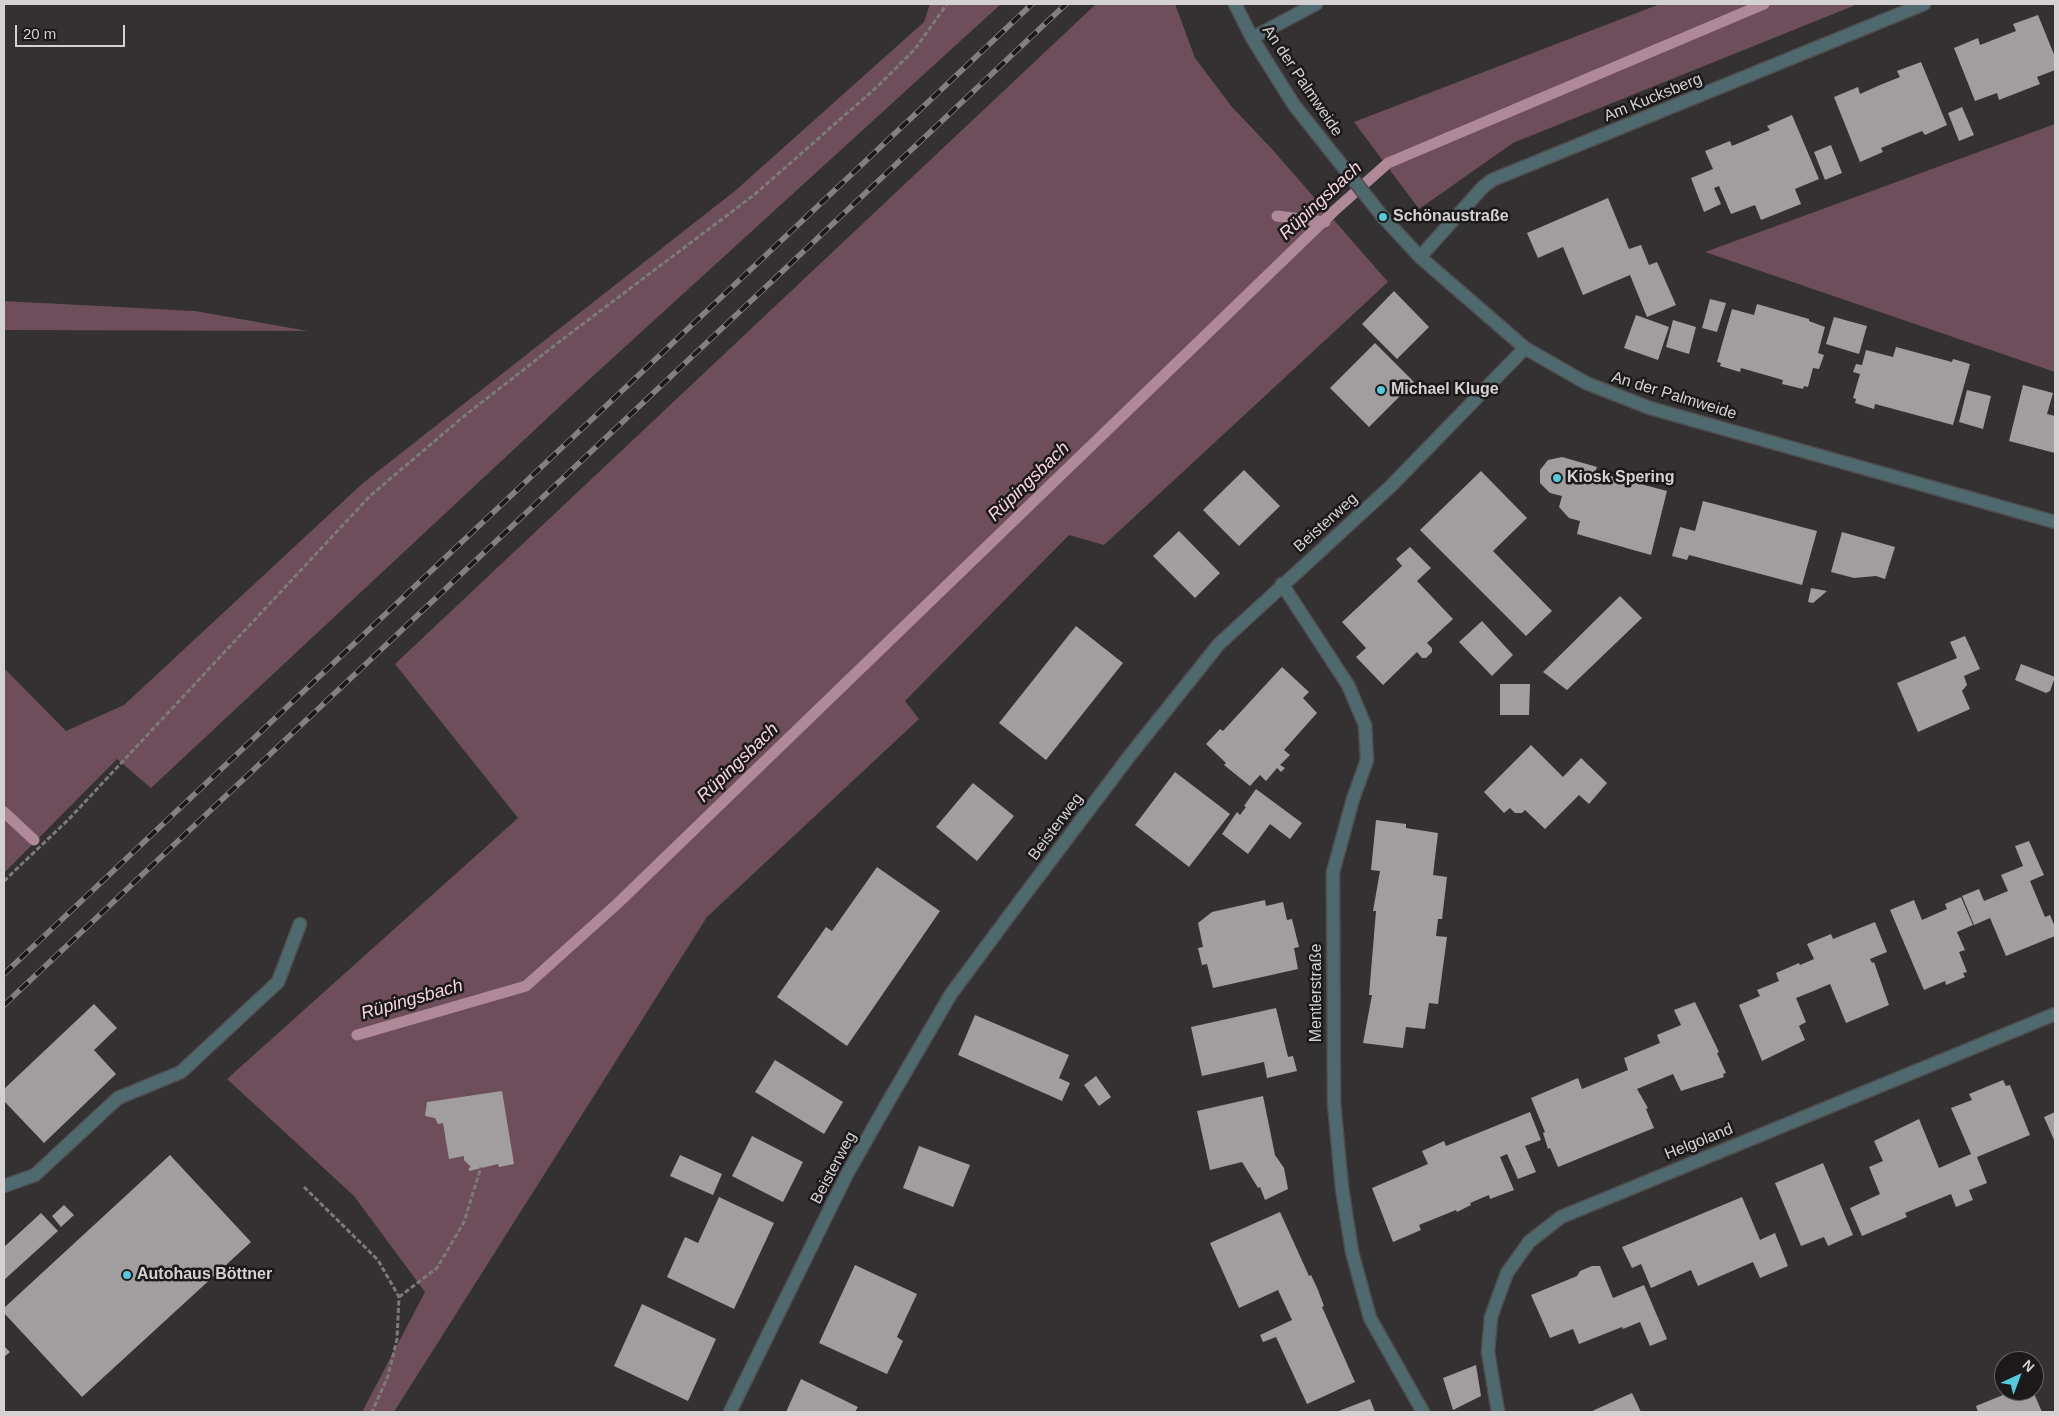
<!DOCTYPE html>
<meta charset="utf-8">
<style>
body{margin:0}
#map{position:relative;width:2059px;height:1416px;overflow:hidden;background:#343132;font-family:Arial,sans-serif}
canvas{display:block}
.frame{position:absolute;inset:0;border:5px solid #d4d1d2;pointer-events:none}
.north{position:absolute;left:1994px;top:1351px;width:50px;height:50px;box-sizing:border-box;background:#1b191a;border:1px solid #656364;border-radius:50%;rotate:43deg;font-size:14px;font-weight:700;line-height:20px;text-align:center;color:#d4d1d2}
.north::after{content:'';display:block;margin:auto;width:18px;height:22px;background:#54cadd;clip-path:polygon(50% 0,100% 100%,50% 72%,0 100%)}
.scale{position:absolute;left:15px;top:25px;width:110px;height:22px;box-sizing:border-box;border:2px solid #d4d1d2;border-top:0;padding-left:6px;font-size:15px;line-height:18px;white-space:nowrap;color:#d4d1d2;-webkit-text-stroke:4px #1b191a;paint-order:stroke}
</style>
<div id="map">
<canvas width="2059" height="1416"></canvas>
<div class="frame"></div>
<div class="north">N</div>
<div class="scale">20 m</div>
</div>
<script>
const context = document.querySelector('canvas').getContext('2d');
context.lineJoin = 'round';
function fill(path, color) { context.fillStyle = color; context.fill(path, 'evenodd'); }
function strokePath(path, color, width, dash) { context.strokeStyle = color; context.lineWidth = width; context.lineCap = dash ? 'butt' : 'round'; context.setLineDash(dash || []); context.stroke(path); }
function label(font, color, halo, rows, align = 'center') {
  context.font = font + ' Arial,sans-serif'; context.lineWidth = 5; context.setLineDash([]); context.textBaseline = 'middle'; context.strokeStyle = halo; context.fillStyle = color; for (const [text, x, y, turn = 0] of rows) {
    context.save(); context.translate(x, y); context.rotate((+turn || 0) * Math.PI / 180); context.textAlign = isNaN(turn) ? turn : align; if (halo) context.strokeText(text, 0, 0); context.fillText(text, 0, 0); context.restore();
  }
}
const green = new Path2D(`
 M930 4H1001L570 397 151 788 117 759 4 873V668L66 731 124 705 363 483 736 190 924 22Z
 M1096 4H1175L1195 58 1232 107 1271 148 1388 282 1104 545 1069 535 905 701 919 719 707 917 394 1412H362L425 1292 354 1196 227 1079 518 818 395 664Z
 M1660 4H1858L1513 143 1419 209 1354 122Z
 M2055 124V372L1705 252Z
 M4 301 195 311 308 331 4 330Z`);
const stream = new Path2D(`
 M1277 216 1325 222
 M4 812 34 840
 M357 1035 526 986 617 904 1334 211 1388 163 1764 4`);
const building = new Path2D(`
 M2038 15 2055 57V70L2037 77 2040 84 1999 100 1997 93 1975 101 1954 48 1978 38 1980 45 2016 31 2013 24Z
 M1921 62 1947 125 1925 135 1922 131 1881 148 1883 152 1860 162 1834 97 1858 87 1860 94 1880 85 1900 77 1897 71Z
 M1962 107 1974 135 1959 141 1948 113Z
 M1792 115 1819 179 1795 189 1801 204 1761 220 1755 205 1731 214 1719 186 1714 188 1721 204 1704 212 1691 178 1713 169 1705 151 1730 141 1732 146 1770 130 1767 126Z
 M1831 145 1842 173 1825 180 1814 152Z
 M1608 198 1629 249 1641 245 1649 265 1657 262 1676 305 1647 317 1630 275 1583 295 1563 247 1538 258 1527 233Z
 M1394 291 1429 327 1397 359 1362 324Z
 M1710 299 1726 303 1717 332 1702 328Z
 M1757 304 1809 319V321L1825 327 1818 353 1824 355 1819 369 1813 368 1808 387 1804 386 1803 389 1782 384 1783 380 1741 368 1740 372 1720 366 1721 363 1717 362 1732 309 1754 315Z
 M1636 315 1669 327 1658 360 1624 348Z
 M1834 317 1867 326 1859 354 1826 344Z
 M1673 320 1696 327 1689 354 1666 347Z
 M1375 343 1414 382 1369 427 1330 388Z
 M1896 347 1952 362 1953 359 1970 364 1953 425 1875 404 1874 409 1855 403 1856 399 1853 398 1860 374 1853 372 1856 364 1862 365 1866 350 1893 357Z
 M2023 385 2053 393 2047 414 2055 416V453L2009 441Z
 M1967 390 1991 396 1983 429 1959 422Z
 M1562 457 1597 467 1595 472 1667 491 1651 555 1577 534 1580 521 1569 518 1559 507 1562 496 1550 493 1540 483V470L1548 460Z
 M1244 470 1280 506 1239 546 1203 510Z
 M1481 471 1527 518 1493 551 1552 611 1526 636 1420 530Z
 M1703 501 1817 531 1802 585 1689 555 1687 560 1672 556 1680 527 1695 531Z
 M1179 531 1220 573 1195 598 1153 556Z
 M1842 532 1895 547 1885 579 1876 576 1854 578 1831 572Z
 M1410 547 1431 568 1417 581 1453 619 1427 643 1432 648V652L1426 658H1422L1417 652 1383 685 1356 657 1366 648 1342 622 1402 566 1396 559Z
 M1811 588 1827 591 1813 603 1808 602Z
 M1620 596 1642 618 1567 690 1543 672Z
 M1482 621 1513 655 1492 676 1459 642Z
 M1076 626 1123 663 1046 760 999 723Z
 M1965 636 1980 669 1964 676 1967 685 1962 691 1970 709 1918 732 1897 683 1957 658 1950 642Z
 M2021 664 2055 677 2050 691 2046 693 2015 680Z
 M1282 667 1309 692 1303 698 1317 713 1284 750 1290 755 1280 765 1285 768 1281 772 1277 768 1266 781 1260 775 1250 786 1224 765 1226 763 1206 744 1220 729 1223 731Z
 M1500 684H1530L1529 715H1500Z
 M1531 745 1563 777 1581 758 1607 783 1589 804 1579 795 1545 829 1525 810 1522 813H1515L1510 808 1504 813 1484 792Z
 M1175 772 1230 814 1189 867 1135 825Z
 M973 783 1014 816 977 861 936 827Z
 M1256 789 1302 823 1290 839 1270 824 1248 854 1222 834 1237 812 1240 815 1246 807 1244 806Z
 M1376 820 1406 824V828L1438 833 1433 875 1447 877 1442 919H1438L1436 936 1447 937 1438 1004 1429 1003 1425 1029 1406 1027 1403 1048 1363 1043 1372 995H1369L1376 911H1373L1380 871 1371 870Z
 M2029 841 2044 875 2030 881 2045 917 2050 915 2055 927V936L2006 956 1990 918 1974 925 1962 896 1979 889 1984 901 2008 891 2001 875 2023 866 2015 846Z
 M877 867 940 911 847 1046 777 997 826 927 832 931Z
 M1961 897 1973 925 1957 932 1965 950 1959 952 1967 972 1963 973 1965 977 1946 985 1945 981 1924 990 1890 910 1914 900 1922 920 1947 909 1945 904Z
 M1265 900 1266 906 1283 902 1287 920 1292 919 1299 947 1294 948 1298 969 1213 988 1207 964 1202 965 1198 948 1203 947 1198 923 1212 912Z
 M1875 922 1887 952 1870 959 1872 963 1874 962 1889 1005 1846 1023 1830 984 1811 992 1796 998 1806 1022 1799 1026 1805 1040 1762 1061 1739 1005 1760 996 1757 990 1779 981 1776 973 1799 963 1804 974 1800 965 1814 959 1807 944 1831 934 1833 939Z
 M1695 1002 1719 1052 1717 1053 1726 1073 1723 1074 1724 1077 1681 1091 1673 1074 1637 1089 1648 1108 1646 1109 1654 1128 1558 1167 1550 1148 1548 1149 1543 1133 1545 1132 1531 1098 1578 1078 1582 1089 1628 1070 1624 1058 1660 1043 1657 1035 1681 1025 1674 1010Z
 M94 1004 117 1028 94 1050 116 1074 44 1143 4 1101V1089Z
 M1276 1008 1288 1057 1293 1056 1297 1071 1267 1078 1264 1062 1202 1076 1191 1027Z
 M975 1015 1069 1055 1059 1078 1070 1083 1062 1101 958 1055Z
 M775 1060 843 1102 824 1134 755 1092Z
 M1096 1076 1111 1097 1099 1106 1084 1085Z
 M2003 1080 2006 1086 2010 1085 2030 1135 1977 1157 1987 1183 1969 1190 1973 1200 1956 1207 1951 1194 1905 1213 1907 1217 1862 1236 1850 1208 1880 1194 1869 1167 1883 1161 1874 1141 1919 1119 1939 1168 1971 1154 1951 1108 1972 1100 1969 1094Z
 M502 1091 514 1164 499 1167 498 1164 469 1171V1168L471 1167 464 1160V1156L449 1159 443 1123 438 1124 435 1118 425 1116 427 1102Z
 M1263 1096 1275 1155 1284 1168 1288 1189 1265 1200 1260 1187 1258 1188 1242 1162 1210 1170 1197 1111Z
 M1530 1112 1541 1140 1525 1146 1536 1172 1518 1179 1507 1154 1500 1157 1514 1190 1490 1199 1489 1195 1470 1203 1471 1205 1457 1212 1456 1210 1419 1225 1421 1230 1393 1242 1372 1188 1428 1164 1422 1151 1444 1141 1446 1146Z
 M2055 1112V1142L2044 1117Z
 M752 1136 803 1162 783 1202 732 1176Z
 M919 1146 970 1165 953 1207 903 1188Z
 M170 1155 251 1242 82 1397 4 1313V1308Z
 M680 1155 722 1174 713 1195 670 1176Z
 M1823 1163 1853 1235 1828 1246 1824 1237 1801 1246 1775 1183Z
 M719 1197 774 1223 734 1309 667 1277 685 1237 698 1243Z
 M1742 1197 1760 1240 1775 1233 1788 1266 1760 1278 1753 1262 1698 1286 1691 1270 1651 1288 1641 1264 1632 1268 1622 1247Z
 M64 1205 74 1215 61 1227 52 1216Z
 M1280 1212 1309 1276 1311 1275 1318 1290 1324 1306 1322 1307 1355 1382 1307 1404 1276 1337 1263 1342 1260 1335 1292 1320 1278 1290 1239 1308 1210 1243Z
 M41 1213 58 1231 4 1280V1247Z
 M855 1265 917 1294 897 1337 903 1341 887 1374 819 1343Z
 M1592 1266H1600L1613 1298 1644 1285 1667 1339 1650 1346 1640 1322 1623 1329 1622 1327 1579 1344 1573 1329 1550 1338 1531 1295 1577 1276 1580 1271Z
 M642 1304 716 1339 688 1401 614 1366Z
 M4 1346 10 1352 4 1357Z
 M1476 1365 1481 1396 1453 1410 1443 1378Z
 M801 1379 858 1407 855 1412H786Z
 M2004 1389V1391H2033L2042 1412H1978L1976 1406 2003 1395 2001 1390Z
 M1632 1393 1641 1412H1590Z
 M1370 1399 1375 1412H1336Z`);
const path = new Path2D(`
 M4 881 69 819 370 496 463 417 559 342 754 195 878 86 915 49 947 4
 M304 1187 378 1260 399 1297 397 1339 388 1376 372 1412
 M399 1297 437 1268 464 1222 481 1167`);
const minor = new Path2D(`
 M1235 4 1252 38 1294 105 1383 217 1420 257 1525 348 1586 383 1650 408 2055 522
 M1252 38 1316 4
 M1420 257 1483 187 1492 180 1924 4
 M1282 584 1348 685 1365 725 1367 760 1353 799 1333 872 1334 1103 1342 1188 1352 1252 1370 1318 1423 1412
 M4 1186 35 1175 118 1098 181 1072 278 982 300 924
 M730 1412 847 1174 888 1102 951 994 1020 901 1131 754 1219 644 1391 486 1525 348
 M1498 1412 1488 1352 1491 1317 1507 1273 1529 1242 1561 1217 2055 1014`);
const rail = new Path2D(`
 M4 974 1032 4
 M4 1005 1066 4`);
const markers = [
 [1383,217,5,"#54cadd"],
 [1381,390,5,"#54cadd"],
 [1557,478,5,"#54cadd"],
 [127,1275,5,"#54cadd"]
];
const streetNames = [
 ["An der Palmweide",1302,81,56],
 ["Am Kucksberg",1653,98,-22],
 ["An der Palmweide",1674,396,17],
 ["Beisterweg",1326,523,-42],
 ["Beisterweg",1056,827,-53],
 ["Mentlerstraße",1317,993,-90],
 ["Helgoland",1699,1142,-22],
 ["Beisterweg",834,1168,-62]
];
const poiNames = [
 ["Schönaustraße",1393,217],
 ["Michael Kluge",1391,390],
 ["Kiosk Spering",1567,478],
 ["Autohaus Böttner",137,1275]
];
const waterNames = [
 ["Rüpingsbach",1321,201,-43],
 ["Rüpingsbach",1029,482,-44],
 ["Rüpingsbach",738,763,-44],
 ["Rüpingsbach",412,1000,-16]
];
fill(green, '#6d4e5a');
strokePath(stream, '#af8998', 11);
fill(building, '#a29e9f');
strokePath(minor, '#514e4f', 15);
strokePath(path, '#7d7a7b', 3, [5, 2.5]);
strokePath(minor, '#4f6a6f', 12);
strokePath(rail, '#838081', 5.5);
strokePath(rail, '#1b191a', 4, [11]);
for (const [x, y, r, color] of markers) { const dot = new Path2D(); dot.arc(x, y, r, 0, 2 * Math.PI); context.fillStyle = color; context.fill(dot); strokePath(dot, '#1b191a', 2); }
label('16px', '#d4d1d2', '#1b191a', streetNames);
label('bold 16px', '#d4d1d2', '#1b191a', poiNames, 'left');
label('italic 18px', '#f7d4e0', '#1b191a', waterNames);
</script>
